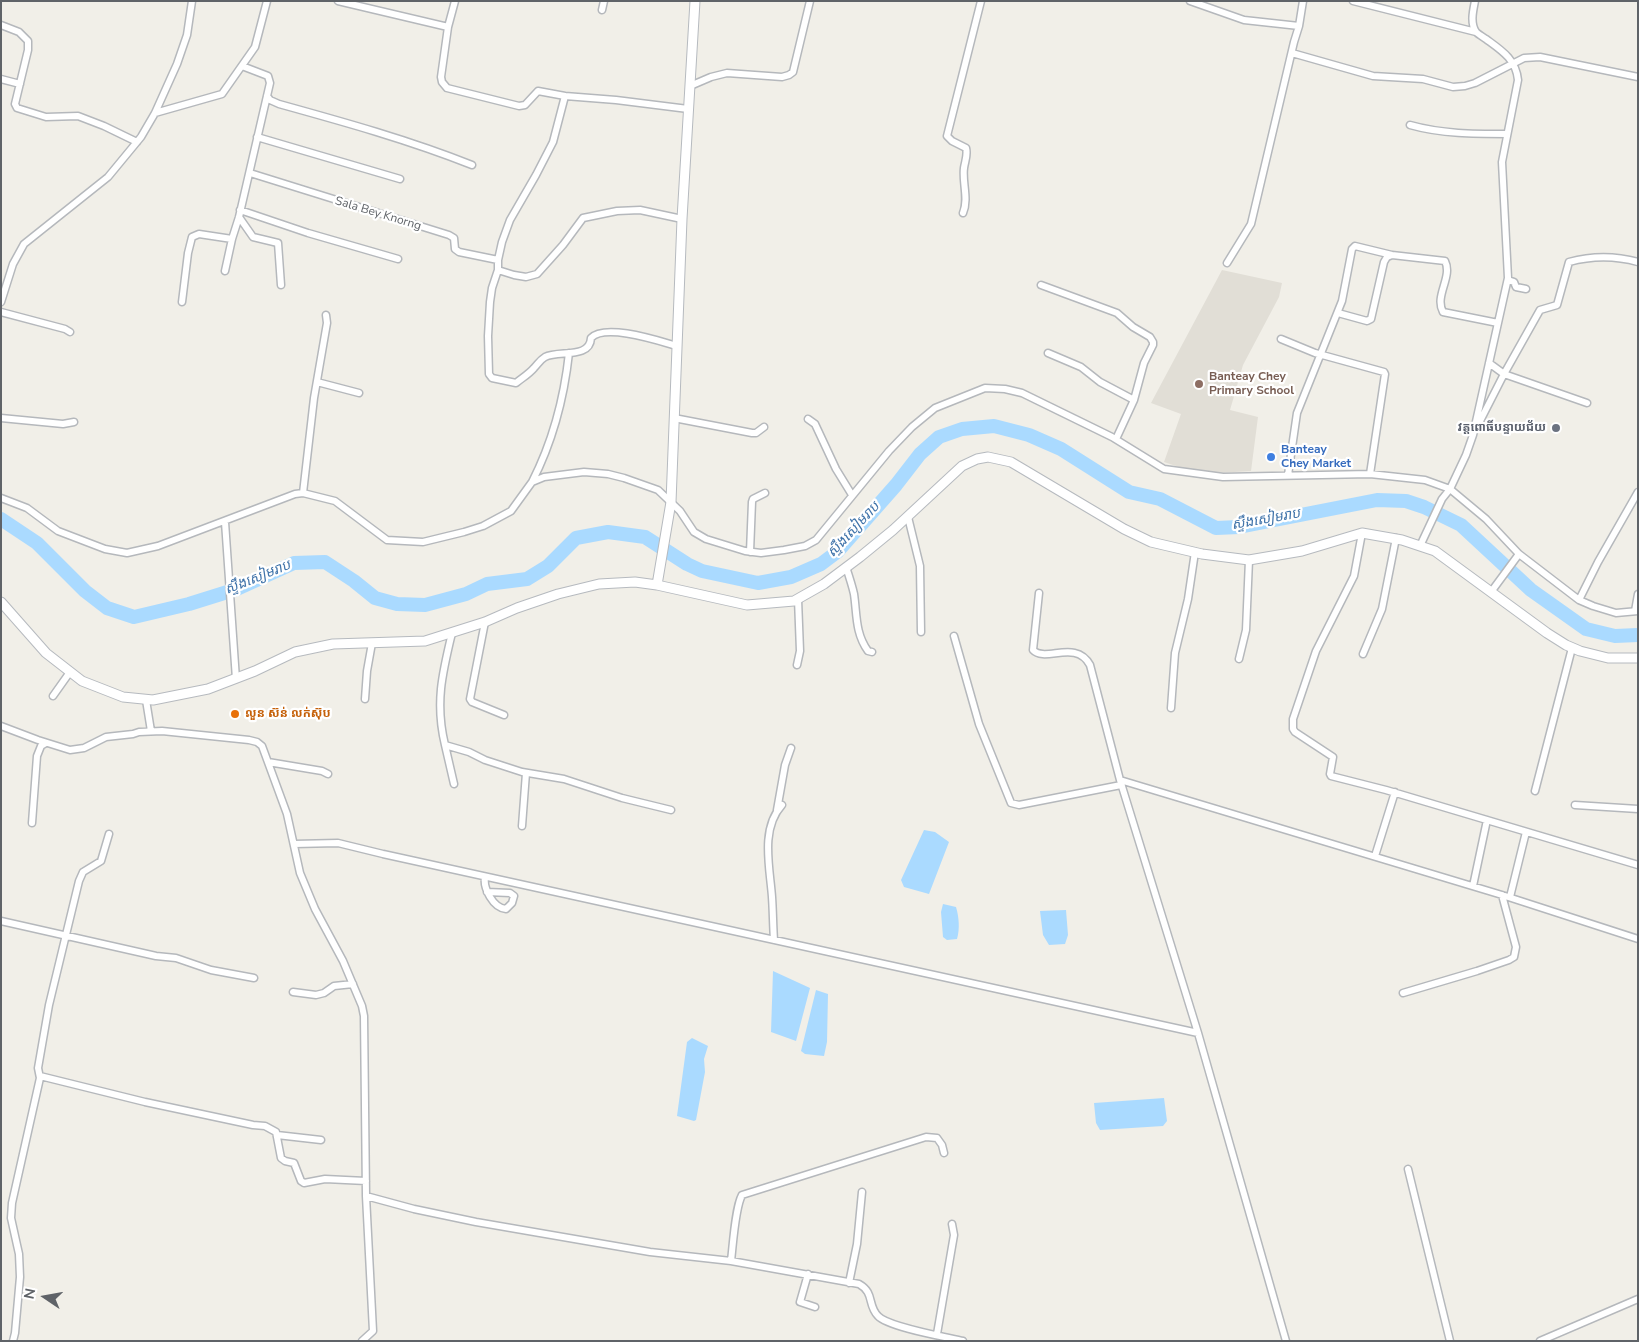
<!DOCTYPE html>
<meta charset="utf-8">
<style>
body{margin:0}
#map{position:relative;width:1639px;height:1342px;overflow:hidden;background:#f1efe8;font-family:"Nunito Sans",sans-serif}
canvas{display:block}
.frame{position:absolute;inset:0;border:2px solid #5f6368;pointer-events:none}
.north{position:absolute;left:20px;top:1272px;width:50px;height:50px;-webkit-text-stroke:4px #fff;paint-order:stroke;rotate:282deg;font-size:14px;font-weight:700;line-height:20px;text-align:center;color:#5f6368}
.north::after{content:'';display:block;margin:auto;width:18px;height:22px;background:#5f6368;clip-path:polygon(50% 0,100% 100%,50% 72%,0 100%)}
</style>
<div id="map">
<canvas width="1639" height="1342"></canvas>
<div class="frame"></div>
<div class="north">N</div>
</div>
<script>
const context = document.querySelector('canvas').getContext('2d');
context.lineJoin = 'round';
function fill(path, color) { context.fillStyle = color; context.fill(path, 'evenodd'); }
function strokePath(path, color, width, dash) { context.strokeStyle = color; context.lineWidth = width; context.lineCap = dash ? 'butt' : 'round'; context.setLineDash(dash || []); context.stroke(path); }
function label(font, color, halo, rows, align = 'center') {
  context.font = font + ' "Nunito Sans","Noto Sans Khmer",sans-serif'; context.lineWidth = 4.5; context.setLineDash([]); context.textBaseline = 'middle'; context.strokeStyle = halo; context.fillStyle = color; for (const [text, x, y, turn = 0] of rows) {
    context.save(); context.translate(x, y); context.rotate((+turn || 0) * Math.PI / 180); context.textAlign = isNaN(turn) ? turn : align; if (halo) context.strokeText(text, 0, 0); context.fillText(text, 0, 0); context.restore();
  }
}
const education = new Path2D(`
 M1222 270 1282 283 1279 297 1243 365 1230 410 1258 417 1251 471 1218 473 1185 469 1164 462 1181 414 1151 403Z`);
const water = new Path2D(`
 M924 830 935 832 949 842 929 894 904 887 901 880Z
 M943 904 956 907C959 917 960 929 957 939L947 940 943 937 941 912Z
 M1066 910 1068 935 1065 944 1049 945 1043 935 1040 911Z
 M773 971 810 988 796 1041 771 1032Z
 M816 990 828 994 827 1042 824 1056 805 1054 801 1051Z
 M692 1038 708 1046 704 1059 705 1072 696 1120 694 1121 677 1116 687 1042Z
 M1164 1098 1167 1121 1163 1126 1100 1130 1096 1123 1094 1103Z`);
const river = new Path2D(`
 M1 519 37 543 85 591 107 608 134 617 189 604 237 589 294 563 325 562 354 581 375 598 397 604 425 605 466 594 487 584 527 579 548 566 576 538 608 532 645 537 687 564 702 571 758 583 791 577 821 564 837 552 896 485 920 454 939 437 962 429 994 426 1029 435 1061 449 1129 492 1160 499 1216 528 1239 527 1377 500 1406 501 1424 507 1461 525 1531 590 1586 629 1615 636 1638 635`);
const street = new Path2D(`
 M338 1 448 27
 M455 1 448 27 441 77 442 82 447 88 519 106 525 105 538 91 565 96 616 100 688 109
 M1190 1 1244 20 1299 26
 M1353 1 1476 32
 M602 10 604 1
 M1 25 19 32 28 41V50L15 104 17 108 46 117 78 116 104 126 137 142
 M1292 53 1373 76 1423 79 1453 87 1465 86 1475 83 1524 58 1540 57 1638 77
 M1 79 20 84
 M690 86 711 77 727 73 782 77 789 75 793 72 810 1
 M267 96 270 100 279 104C344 122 409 140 472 165
 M565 96 553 142 536 175 510 220 502 242 498 260V270L492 288 490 302 488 336 489 374 492 378 516 383C522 378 529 374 534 368 538 364 540 360 545 357 559 350 590 359 591 338 605 323 659 341 677 346
 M155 113 222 94 255 47 267 1
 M1410 125C1442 134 1474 134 1507 134
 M257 137 400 179
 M250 173 449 235 454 238 455 249 459 252 498 260
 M240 210 308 233 398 259
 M963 213C969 199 962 182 964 168 965 161 968 155 966 148L952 141 947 136 981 1
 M239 217 253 237 278 243 281 285
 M1227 263 1251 224 1294 42 1299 26 1303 1
 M498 270 514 275 526 277 537 274 563 245 583 218 617 211 640 210 682 219
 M225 271 232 239
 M1508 280 1514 282 1516 287 1526 289
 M1041 285 1117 313 1133 327 1150 337 1153 342V345L1144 363 1134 400 1116 439
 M1 302 13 264 24 244 108 177 141 137 155 113 177 64 187 35 192 1
 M182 302 188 253 192 237 199 234 232 239 239 217 270 83 268 76 242 66
 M1 312 65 329 70 332
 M1338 313 1367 321 1371 319 1384 262 1387 257 1392 255
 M1281 339 1315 353 1384 372 1385 374 1370 474
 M1048 353 1081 367 1100 382 1134 400
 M1489 363 1504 374 1587 403
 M317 382 359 393
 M1 418 63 424 74 422
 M674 418 752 433H756L764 427
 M808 419 815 424 836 469 852 495
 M1477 427 1504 374 1540 310 1557 305 1569 262C1591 256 1616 256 1638 262
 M1288 475 1297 413 1342 301 1352 249 1355 246 1392 255 1445 261C1453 277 1434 296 1443 312L1498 323
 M532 482C553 441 564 399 569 353
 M303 493 314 398 327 323 326 315
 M1 498 27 508 58 531 105 549 127 553 158 546 295 494 303 493 335 501 387 540 423 542 464 532 483 526 511 511 532 482 544 477 584 472 608 474 624 478 658 490 680 511 694 532 706 539 745 551 761 553 784 550 805 546 816 540 889 451 912 427 935 408 985 388 1005 389 1022 393 1112 437 1164 469 1223 477 1370 474 1425 480 1450 489 1486 519 1519 554 1579 600 1593 606 1616 613 1638 611
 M908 517 920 566 921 632
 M225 522 236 679
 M1362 533 1354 576 1316 651 1293 719V729L1295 732 1333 757 1330 774 1331 776 1386 790 1638 865
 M1420 546 1442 499 1450 489 1466 455 1473 435 1508 278 1502 162 1518 80C1516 59 1501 50 1486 39 1483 37 1478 34 1476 32 1470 23 1473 11 1475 1
 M750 552 752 502 753 499 765 493
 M846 567C849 576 852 585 854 594 857 614 855 633 868 651L872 652
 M1491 592 1519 554
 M1039 593 1033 650C1045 663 1076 639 1090 665L1120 780 1198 1033 1286 1341
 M1579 600 1598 562 1638 492
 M1635 611 1638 594
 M485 622 470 699 472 702 504 715
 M452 633C442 674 435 704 445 745L469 752 485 760 522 772 564 779 622 798 671 810
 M954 636 979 724 1011 803 1019 805 1121 785
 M1363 654 1382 609 1396 538
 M1239 659 1246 630 1249 560
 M797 665 800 651 798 599
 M53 696 70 672
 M365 699 367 671 372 643
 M146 700 151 731
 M1171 708 1175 653 1188 599 1195 552
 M1 726 38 740 70 750 84 748 106 737 133 734 139 732 162 731 249 740 257 742 262 746 287 814 300 873 315 909 343 961 362 1006 364 1016 366 1196 373 1331 362 1341
 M445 745 454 784
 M268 762 322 771 328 774
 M1120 780 1502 895 1638 939
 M1535 791 1572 648
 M1575 805 1638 809
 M777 810 785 765 791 748
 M32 823 37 756 41 746 46 743
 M522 826 526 773
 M294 844 338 843 383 854 1198 1033
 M1375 856 1395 792
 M485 877C483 888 493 908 506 909L512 903 514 896 510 893 487 892
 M1473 886 1487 820
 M1510 897 1526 832
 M1 921 156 956 176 958 211 970 254 978
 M774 940C773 926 773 911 772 897 770 868 760 829 782 805
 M293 992 316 995 324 993 334 986 353 984
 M1403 993 1477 971 1509 960 1514 957 1516 947 1502 895
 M40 1076 145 1102 253 1125 265 1126 276 1132 281 1158 285 1161 294 1163 301 1181 304 1183 325 1179 366 1181
 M277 1135 321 1140
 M1408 1169 1450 1341
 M366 1196 414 1209 476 1222 650 1252 731 1261 859 1284C875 1293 867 1305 878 1316 888 1327 946 1337 963 1341
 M731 1261C733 1245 735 1208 742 1195L926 1137 937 1138 942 1145 944 1153
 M808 1274 800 1302 815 1307
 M849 1283 857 1244 862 1192
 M937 1334 954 1235 952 1224
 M13 1341 15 1333 20 1277 19 1254 11 1218 12 1203 40 1078 38 1068 49 1005 79 881 83 872 101 861 109 834
 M1540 1341 1638 1299`);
const secondary = new Path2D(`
 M657 585 671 502 682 219 695 1
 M1 602 46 653 82 681 123 697 153 700 208 689 255 671 295 652 333 644 425 641 485 622 517 608 558 594 599 584 635 582 657 585 747 605 794 601 824 584 860 557 893 530 962 466 977 459 988 457 1011 462 1124 529 1151 542 1202 554 1249 560 1302 551 1362 533 1402 540 1435 551 1547 633 1566 645 1580 651 1608 658H1638`);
const markers = [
 [1199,384,5,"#8d6e63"],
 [1556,428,5,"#6b7280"],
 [1271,457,5,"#3f7fe0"],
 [235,714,5,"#e8710a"]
];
const streetNames = [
 ["Sala Bey Knorng",378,214,17]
];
const educationNames = [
 ["Banteay Chey",1209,377],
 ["Primary School",1209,391]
];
const worshipNames = [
 ["វត្តពោធិ៍បន្ទាយជ័យ",1546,428]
];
const shopNames = [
 ["Banteay",1281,450],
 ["Chey Market",1281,464]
];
const foodNames = [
 ["លួន ស៊ន់ លក់ស៊ុប",245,714]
];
const waterNames = [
 ["ស្ទឹងសៀមរាប",1266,520,-10],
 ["ស្ទឹងសៀមរាប",854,530,-47],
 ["ស្ទឹងសៀមរាប",258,578,-22]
];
fill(education, '#e1ded6');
fill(water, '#aadaff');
strokePath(river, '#aadaff', 14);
strokePath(street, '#b5b8bc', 9);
strokePath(secondary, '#b6babf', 11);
strokePath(street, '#fff', 6);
strokePath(secondary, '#fff', 9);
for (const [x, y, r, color] of markers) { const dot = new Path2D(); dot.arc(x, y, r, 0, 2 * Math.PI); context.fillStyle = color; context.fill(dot); strokePath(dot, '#fff', 2); }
label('12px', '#5f6368', '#fff', streetNames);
label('bold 12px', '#785e54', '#fff', educationNames, 'left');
label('bold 12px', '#5b616d', '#fff', worshipNames, 'right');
label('bold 12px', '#366cbe', '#fff', shopNames, 'left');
label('bold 12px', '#c56008', '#fff', foodNames, 'left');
label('italic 14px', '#4174aa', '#fff', waterNames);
</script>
